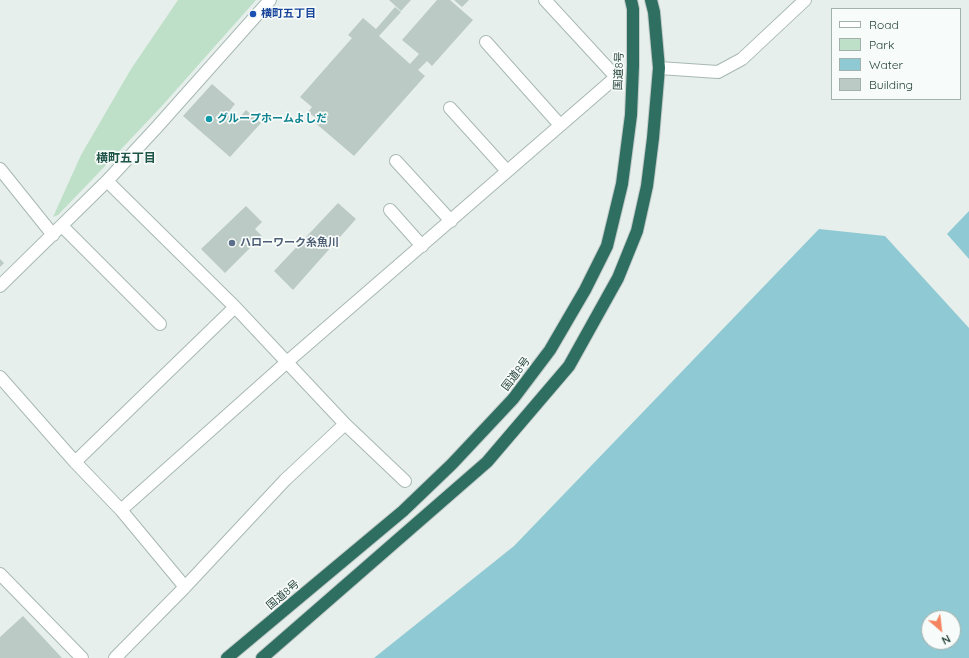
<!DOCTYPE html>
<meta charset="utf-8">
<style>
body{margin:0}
#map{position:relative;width:969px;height:658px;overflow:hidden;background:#e6efeb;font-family:Quicksand,sans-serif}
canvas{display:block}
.legend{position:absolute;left:831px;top:8px;width:130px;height:92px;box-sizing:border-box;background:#f7fbf9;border:1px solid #a3b1ad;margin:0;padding:5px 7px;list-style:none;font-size:12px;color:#24423a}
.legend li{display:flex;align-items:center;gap:8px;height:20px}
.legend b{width:20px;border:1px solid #a3b1ad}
.north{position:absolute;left:921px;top:610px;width:40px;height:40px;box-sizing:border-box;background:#f7fbf9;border:1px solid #a3b1ad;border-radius:50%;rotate:152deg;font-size:11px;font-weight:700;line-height:16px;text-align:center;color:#24423a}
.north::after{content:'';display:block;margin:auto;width:14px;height:18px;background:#f4845f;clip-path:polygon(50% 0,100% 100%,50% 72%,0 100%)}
</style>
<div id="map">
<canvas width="969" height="658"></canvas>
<ul class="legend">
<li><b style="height:5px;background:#fff"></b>Road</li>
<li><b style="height:11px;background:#bfe0c8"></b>Park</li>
<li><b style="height:11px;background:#8ec9d4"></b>Water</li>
<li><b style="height:11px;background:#bbcac4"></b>Building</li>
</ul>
<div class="north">N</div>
</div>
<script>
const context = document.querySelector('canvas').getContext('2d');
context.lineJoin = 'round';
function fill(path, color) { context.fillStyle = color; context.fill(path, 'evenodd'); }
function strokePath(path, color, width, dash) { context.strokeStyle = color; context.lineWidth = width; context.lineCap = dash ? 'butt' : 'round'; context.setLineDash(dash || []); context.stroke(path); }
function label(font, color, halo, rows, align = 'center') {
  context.font = font + ' Quicksand,"Noto Sans JP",sans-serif'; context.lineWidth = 3.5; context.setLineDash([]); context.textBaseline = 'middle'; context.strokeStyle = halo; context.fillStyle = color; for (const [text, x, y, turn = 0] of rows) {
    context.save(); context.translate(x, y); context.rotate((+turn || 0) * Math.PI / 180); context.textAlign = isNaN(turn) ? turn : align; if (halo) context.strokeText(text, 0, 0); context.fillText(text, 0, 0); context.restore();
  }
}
const green = new Path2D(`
 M178 0H256L161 107 109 162 58 215 53 217 81 155 131 69Z`);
const water = new Path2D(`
 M969 211V259L947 234Z
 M819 229 885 236 969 328V658H374L514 546ZM929 618H953V642H929Z`);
const building = new Path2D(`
 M389 0H411L401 11Z
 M437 0H450L473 20 432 66 427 61 418 70 425 76 354 156 313 121 316 118 308 112 312 107 300 97 352 38 348 35 363 18 376 29 395 7 401 12 379 36 410 64 419 54 402 40Z
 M454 0H469L462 7Z
 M212 84 235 104 227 114 236 122 246 110 261 123 230 157 183 116Z
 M338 203 356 219 293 290 274 271Z
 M246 206 262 222 255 229 262 236 225 273 201 249Z
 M0 259 4 263 0 267Z
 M23 616 62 658H0V637Z`);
const minor = new Path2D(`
 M486 42 560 125
 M659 68 718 72 742 59 805 0
 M450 108 507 171
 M396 161 451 221
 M0 169 53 235
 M107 181 235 307 345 424 405 481
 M390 210 422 246
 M62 226 160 324
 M0 286 107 181 157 127 270 0
 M0 377 75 462 121 510 185 587
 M75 462 235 307
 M121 510 287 362 616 77 545 0
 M0 574 82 658
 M115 658 185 587 285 480 345 424`);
const highway = new Path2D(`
 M227 658 403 511 452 464 513 399 550 350 585 290 607 246 622 184 631 115 633 66V9L631 0
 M262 658 487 462 569 366 618 278 637 231 647 186 653 138 659 68 654 12 651 0`);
const markers = [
 [253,14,4,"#1a4fb4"],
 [209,119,4,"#0f9aa8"],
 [232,243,4,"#5c6f8a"]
];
const transitNames = [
 ["横町五丁目",261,14]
];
const streetNames = [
 ["国道8号",619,71,-88],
 ["国道8号",516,374,-53],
 ["国道8号",283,595,-40]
];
const cultureNames = [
 ["グループホームよしだ",217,119]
];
const serviceNames = [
 ["ハローワーク糸魚川",240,243]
];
const neighbourhoodNames = [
 ["横町五丁目",126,158]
];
fill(green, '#bfe0c8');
fill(water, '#8ec9d4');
fill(building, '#bbcac4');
strokePath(minor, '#a8b8b2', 14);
strokePath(highway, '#c2cac8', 14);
strokePath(minor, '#fff', 12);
strokePath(highway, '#2f6f62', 12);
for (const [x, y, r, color] of markers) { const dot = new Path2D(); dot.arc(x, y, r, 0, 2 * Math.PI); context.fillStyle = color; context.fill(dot); strokePath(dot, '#f7fbf9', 1.5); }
label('bold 11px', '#164399', '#f7fbf9', transitNames, 'left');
label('11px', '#24423a', '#f7fbf9', streetNames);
label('bold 11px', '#0d838f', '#f7fbf9', cultureNames, 'left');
label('bold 11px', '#4e5e75', '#f7fbf9', serviceNames, 'left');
label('bold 12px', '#1f5548', '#f7fbf9', neighbourhoodNames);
</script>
